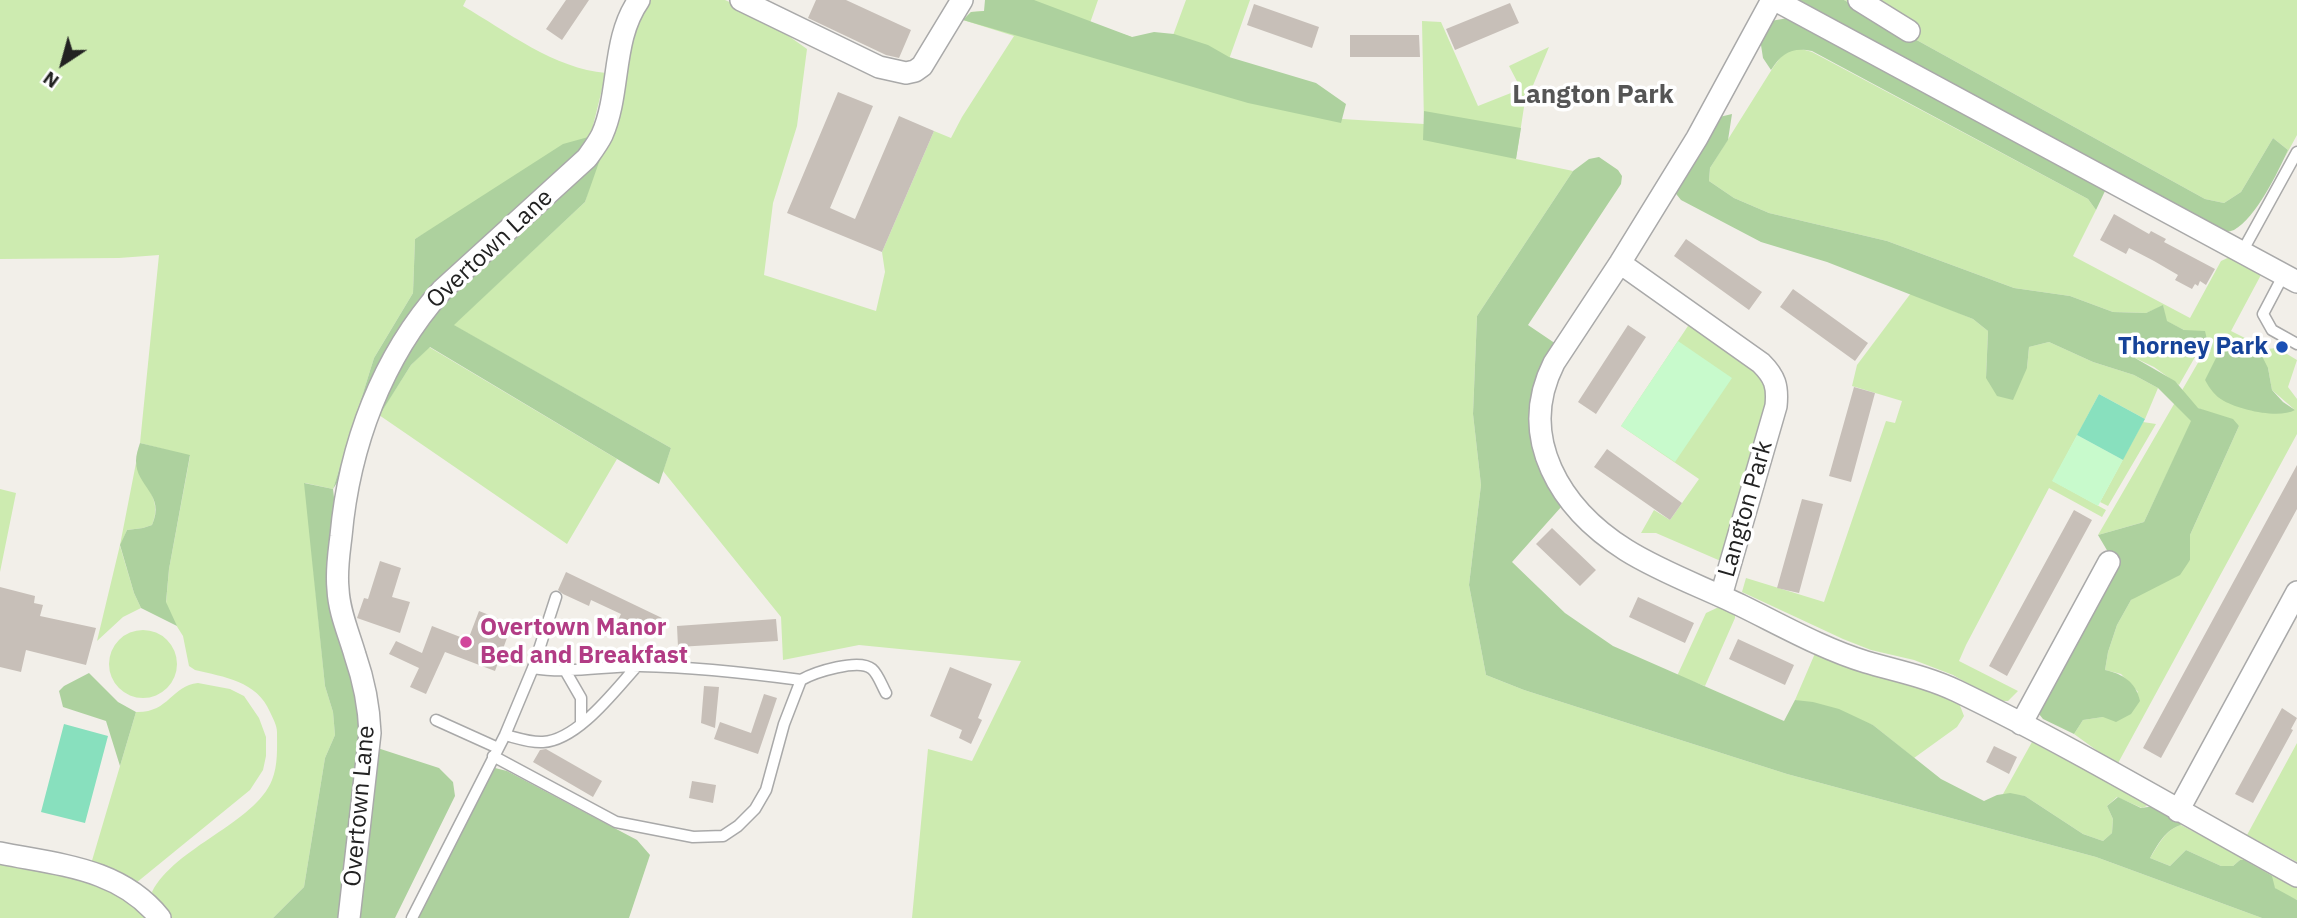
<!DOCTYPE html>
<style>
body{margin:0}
#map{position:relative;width:2297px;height:918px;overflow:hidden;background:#f2efe9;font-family:"IBM Plex Sans",sans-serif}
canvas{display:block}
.north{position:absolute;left:28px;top:28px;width:70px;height:70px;-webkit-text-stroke:5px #fff;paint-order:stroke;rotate:216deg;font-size:19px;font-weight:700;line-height:28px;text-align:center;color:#222}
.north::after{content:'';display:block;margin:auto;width:24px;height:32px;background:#222;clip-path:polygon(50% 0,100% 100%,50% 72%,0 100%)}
</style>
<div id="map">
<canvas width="2297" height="918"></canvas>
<div class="north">N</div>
</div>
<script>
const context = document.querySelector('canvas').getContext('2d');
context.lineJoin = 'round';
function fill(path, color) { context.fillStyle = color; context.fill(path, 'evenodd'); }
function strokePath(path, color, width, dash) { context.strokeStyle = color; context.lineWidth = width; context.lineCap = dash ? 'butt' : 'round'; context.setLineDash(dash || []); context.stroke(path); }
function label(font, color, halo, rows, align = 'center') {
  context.font = font + ' "IBM Plex Sans",sans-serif'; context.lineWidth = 7; context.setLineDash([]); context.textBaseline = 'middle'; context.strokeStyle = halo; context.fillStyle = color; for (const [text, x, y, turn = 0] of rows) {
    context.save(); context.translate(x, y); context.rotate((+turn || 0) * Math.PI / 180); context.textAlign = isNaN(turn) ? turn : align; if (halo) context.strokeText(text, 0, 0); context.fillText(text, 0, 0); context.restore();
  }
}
const grass = new Path2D(`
 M0 0H466L463 6C506 31 555 69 606 73L590 138 415 239 413 293 374 358 333 489 305 483 325 686 333 712 335 735 325 758 304 887 273 918H167L152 892C175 847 255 823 272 780 278 765 277 748 277 732 277 725 273 719 270 712 257 681 224 677 195 670L189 666 183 636 171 617 166 603 169 569 190 456 140 443 159 255 119 258 0 259Z
 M647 0H725L759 15 807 49 797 126 773 203 764 275 876 311 885 272 882 252 934 131 951 138 962 117 1014 36 963 20 971 12 997 10 1019 0H1098L1090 23 1168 49 1186 0H1250L1222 79 1342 119 1424 124 1422 21 1441 22 1478 106 1521 89 1509 66 1549 47 1524 107 1516 159 1573 171 1477 316 1473 414 1481 485 1469 585 1486 675 1524 690 1787 774 2096 857 2262 918H912L928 749 972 761 1021 661 859 645 783 660 781 617 663 471 671 448 453 325 585 202 632 37Z
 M1844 0H2297V135L2285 157 2288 150 2273 138 2241 192 2224 203 2205 199Z
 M1798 48 1812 52 2088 199 2096 210 2073 256 2190 318 2221 261 2234 255 2262 273 2231 331 2267 349 2277 348 2297 360 2288 387 2297 399V434L2117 765 2074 734 2083 720 2103 717 2138 692 2121 674 2105 670 2108 652 2117 625 2131 600 2190 560V535L2239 426 2198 408 2144 522 2098 535 2199 361 2211 351 2199 354 2162 347V350L2195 357 2179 385 2154 367 2135 358 2150 345 2197 351 2184 330 2166 321 2163 306 2146 313 2113 312 2070 296 2014 288 1887 241 1769 213 1734 198 1709 181 1710 168 1774 66 1784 53ZM2268 368 2272 390 2295 410 2205 380Z
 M1911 293 1973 319 1988 331 1986 378 2027 368 2029 347 2049 342 2093 362 2134 375 2158 388 2145 419 2099 394 2053 481 2106 510 2102 517 2049 488 1966 645 1959 661 2018 691 2008 701H1998L1953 675 1914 660 1871 650 1843 639 1742 592 1746 578 1824 602 1886 421 1895 423 1902 401 1852 386 1857 365Z
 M1690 323 1768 380 1770 391 1723 562 1656 533H1641L1654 510 1670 520 1699 479 1621 426Z
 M429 347 617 459 567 544 379 415 411 365Z
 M2143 422 2156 424 2108 506 2100 502Z
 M136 463C144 486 163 500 152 525L143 528 127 530 120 546 134 593 141 608 123 617 97 641 120 545Z
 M0 489 16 493 0 572Z
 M1721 606 1735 612V618L1705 686 1677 676 1706 613Z
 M109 664a34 34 0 1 1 68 0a34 34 0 1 1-68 0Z
 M1816 651 1920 686 1959 703 1964 716 1957 727 1914 758 1873 725 1795 700Z
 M198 683 230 689 244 696 259 718 266 737V756L263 770 250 790 136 883 91 864 136 712C169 713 171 686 198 683Z
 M2032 742 2141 800 2147 806 2142 808 2117 797 2107 806 2113 819 2112 833 2103 841 2083 834 2025 796 2003 794Z
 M2297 743V862L2247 835Z
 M2181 825 2297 886V900L2281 893 2240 860 2233 866H2221L2186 850 2170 866 2150 858C2159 844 2165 830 2181 825Z
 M0 858 116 889 150 918H0Z`);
const forest = new Path2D(`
 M985 0H1034L1132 37 1154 32 1174 34 1208 45 1229 57 1316 83 1346 104 1341 123 1248 103 963 20 971 12 984 11Z
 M1787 0H1844L2205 199 2224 203 2241 192 2273 138 2288 150C2278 172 2256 218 2234 230 2229 232 2223 232 2218 232Z
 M1788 18 2105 191 2096 210 2088 199 1812 51C1792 47 1782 53 1771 70L1763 58 1759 32 1765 22Z
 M1424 111 1521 128 1516 159 1423 140Z
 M1732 114 1728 140 1710 168 1709 181 1734 198 1769 213 1887 241 2014 288 2070 296 2113 312 2146 313 2163 305 2167 321 2184 330 2205 331 2208 344 2197 351 2150 345 2135 358 2175 381 2198 408 2233 419 2239 426 2190 535V560L2180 575 2131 600 2117 625 2108 652 2105 670C2123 674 2136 682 2140 701L2131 714 2116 722 2103 717 2083 720 2074 734 2043 719 2035 709 2084 600 2108 552 2098 535 2144 522 2191 421 2158 388 2134 375 2093 362 2049 342 2029 347 2027 368 2013 400 1997 396 1986 378 1988 331 1973 319 1827 262 1761 242 1681 200 1669 185 1711 119Z
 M610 131 585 202 454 325 671 448 659 484 430 347 411 365 333 489 358 699 359 742 439 768 453 782 455 796 395 918H273L304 887 325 758 335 735 333 712 325 686 304 483 333 489 374 358 413 293 415 239 563 144Z
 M1599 157 1618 170 1622 176 1621 184 1528 325 1562 348 1536 401 1562 506 1512 562 1565 613 1613 646 1784 721 1795 700 1813 702 1839 709 1873 725 1941 779 1984 801 1997 795 2010 793 2025 796 2083 834 2103 841 2112 833 2113 819 2107 806 2118 797 2141 808 2155 806 2174 813 2181 825C2165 830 2158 844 2150 858L2170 866 2186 850 2221 866H2233L2240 860H2244L2272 876 2275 888 2297 900V918H2262L2096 857 1787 774 1524 690 1486 675 1469 585 1481 485 1473 414 1477 316 1573 171 1589 159Z
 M2237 339 2261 354 2268 368 2272 390 2283 402 2295 410C2279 419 2240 410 2224 401 2215 396 2210 389 2205 380L2216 358 2228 341Z
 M140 443 190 455 169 569 166 602 177 626 141 608 134 593 120 545 127 530 143 528 152 525C166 494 136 487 136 461 136 455 138 449 140 443Z
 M89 673 118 702 136 712 120 766 106 721 63 707 59 691 64 686Z
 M495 768 507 771 637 840 650 855 629 918H416Z`);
const park = new Path2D(`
 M1678 341 1732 378 1675 462 1621 426Z
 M2077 435 2123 460 2098 506 2052 481Z`);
const pitch = new Path2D(`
 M2099 394 2145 419 2123 460 2077 435Z
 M64 724 108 736 85 823 41 812Z`);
const building = new Path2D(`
 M566 0H589L562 40 546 29Z
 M816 0H846L911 30 899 58 886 55 808 18Z
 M1510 3 1519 23 1455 50 1446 29Z
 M1254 4 1319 27 1312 48 1247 25Z
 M1350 35H1419L1420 57H1350Z
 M838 92 873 106 830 208 855 219 899 116 934 131 882 252 787 213Z
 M2114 214 2149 234 2151 231 2166 239 2164 242 2215 269 2206 285 2200 281 2198 286 2195 284 2192 289 2175 280 2178 275 2154 261 2129 248 2126 254 2100 240Z
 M1686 239 1762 292 1749 310 1674 256Z
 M1793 289 1868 343 1855 361 1780 307Z
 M1628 325 1646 337 1596 414 1578 402Z
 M1854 387 1875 393 1851 482 1829 476Z
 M1607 449 1682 503 1670 520 1594 467Z
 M2297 465V509L2161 758 2143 748Z
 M1802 499 1823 504 1799 593 1777 588Z
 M2074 510 2092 520 2007 676 1989 666Z
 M1552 528 1596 570 1580 586 1536 544Z
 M380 561 401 568 392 597 410 602 400 633 357 618 364 598 368 599Z
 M566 572 662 618 653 637 618 620 621 614 591 600 589 606 563 594 558 590Z
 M0 587 35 596 34 603 43 605 40 616 96 628 86 665 26 650 21 672 0 667Z
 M1638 597 1694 623 1685 643 1629 617Z
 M479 611 512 624 495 671 445 652 426 694 410 687 419 668 389 654 396 641 422 653 432 626 468 640Z
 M776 619 778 641 678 647 677 626Z
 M1738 639 1794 665 1785 685 1729 659Z
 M950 667 992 684 978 718 982 720 971 744 959 738 962 730 930 716Z
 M704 686 719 687 715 728 701 723Z
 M764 694 777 698 758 754 714 739 720 722 751 733Z
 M2282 708 2297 718 2291 729 2293 730 2253 803 2235 794Z
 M1994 746 2017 757 2009 774 1986 762Z
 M546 749 602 781 593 797 533 762 540 750Z
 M692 781 716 785 713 803 689 798Z`);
const lane = new Path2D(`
 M2242 252 2297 152
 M2284 274 2263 314 2272 330 2297 344
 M533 668C569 674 604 666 640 666 694 667 748 673 801 680
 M566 672 581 698V723
 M436 720 498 748
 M505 735C517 738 531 743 543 742 578 740 615 690 637 666
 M493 756 616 822 693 837 723 836 738 826 755 809 766 790 784 724 801 680C815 672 859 658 872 669 878 674 882 686 886 693
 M412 918 505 735 533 668 556 597`);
const street = new Path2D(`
 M741 0 879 67 906 73 915 71 922 66 962 0
 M1772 0 1697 138 1620 263 1554 363C1516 438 1561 509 1626 550 1661 572 1703 587 1740 605 1781 625 1823 649 1866 662 1897 671 1928 677 1957 691 2073 747 2184 814 2297 876
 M1775 0 2297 282
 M1859 0 1909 31
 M1620 263 1761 363C1775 377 1778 386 1776 406L1721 596
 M2021 724 2109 562
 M2178 811 2297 592
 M0 853C59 865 120 868 160 918
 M349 918 370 733C369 707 364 681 355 655 349 634 339 612 338 589 336 571 339 553 341 536 349 446 382 357 442 290L587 158C592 151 598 143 602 135 621 92 611 40 639 0`);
const markers = [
 [2282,347,7,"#1a4fb4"],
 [466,642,7,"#d1479c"]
];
const streetNames = [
 ["Overtown Lane",490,249,-43],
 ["Langton Park",1746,509,-74],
 ["Overtown Lane",360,806,-85]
];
const transitNames = [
 ["Thorney Park",2268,347]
];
const hotelNames = [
 ["Overtown Manor",480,628],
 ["Bed and Breakfast",480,656]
];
const neighbourhoodNames = [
 ["Langton Park",1593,95]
];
fill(grass, '#cdebb0');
fill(forest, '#add19e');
fill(park, '#c8facc');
fill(pitch, '#88e0be');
fill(building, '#c7bfb8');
strokePath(lane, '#a9a9a9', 13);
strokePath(street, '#a9a9a9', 24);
strokePath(lane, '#fff', 10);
strokePath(street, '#fff', 21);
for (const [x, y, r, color] of markers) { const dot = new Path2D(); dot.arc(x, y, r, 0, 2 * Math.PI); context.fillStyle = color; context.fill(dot); strokePath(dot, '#fff', 2.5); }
label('24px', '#222', '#fff', streetNames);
label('bold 24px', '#164399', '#fff', transitNames, 'right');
label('bold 24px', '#b23c85', '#fff', hotelNames, 'left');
label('bold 26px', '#555', '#fff', neighbourhoodNames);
</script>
